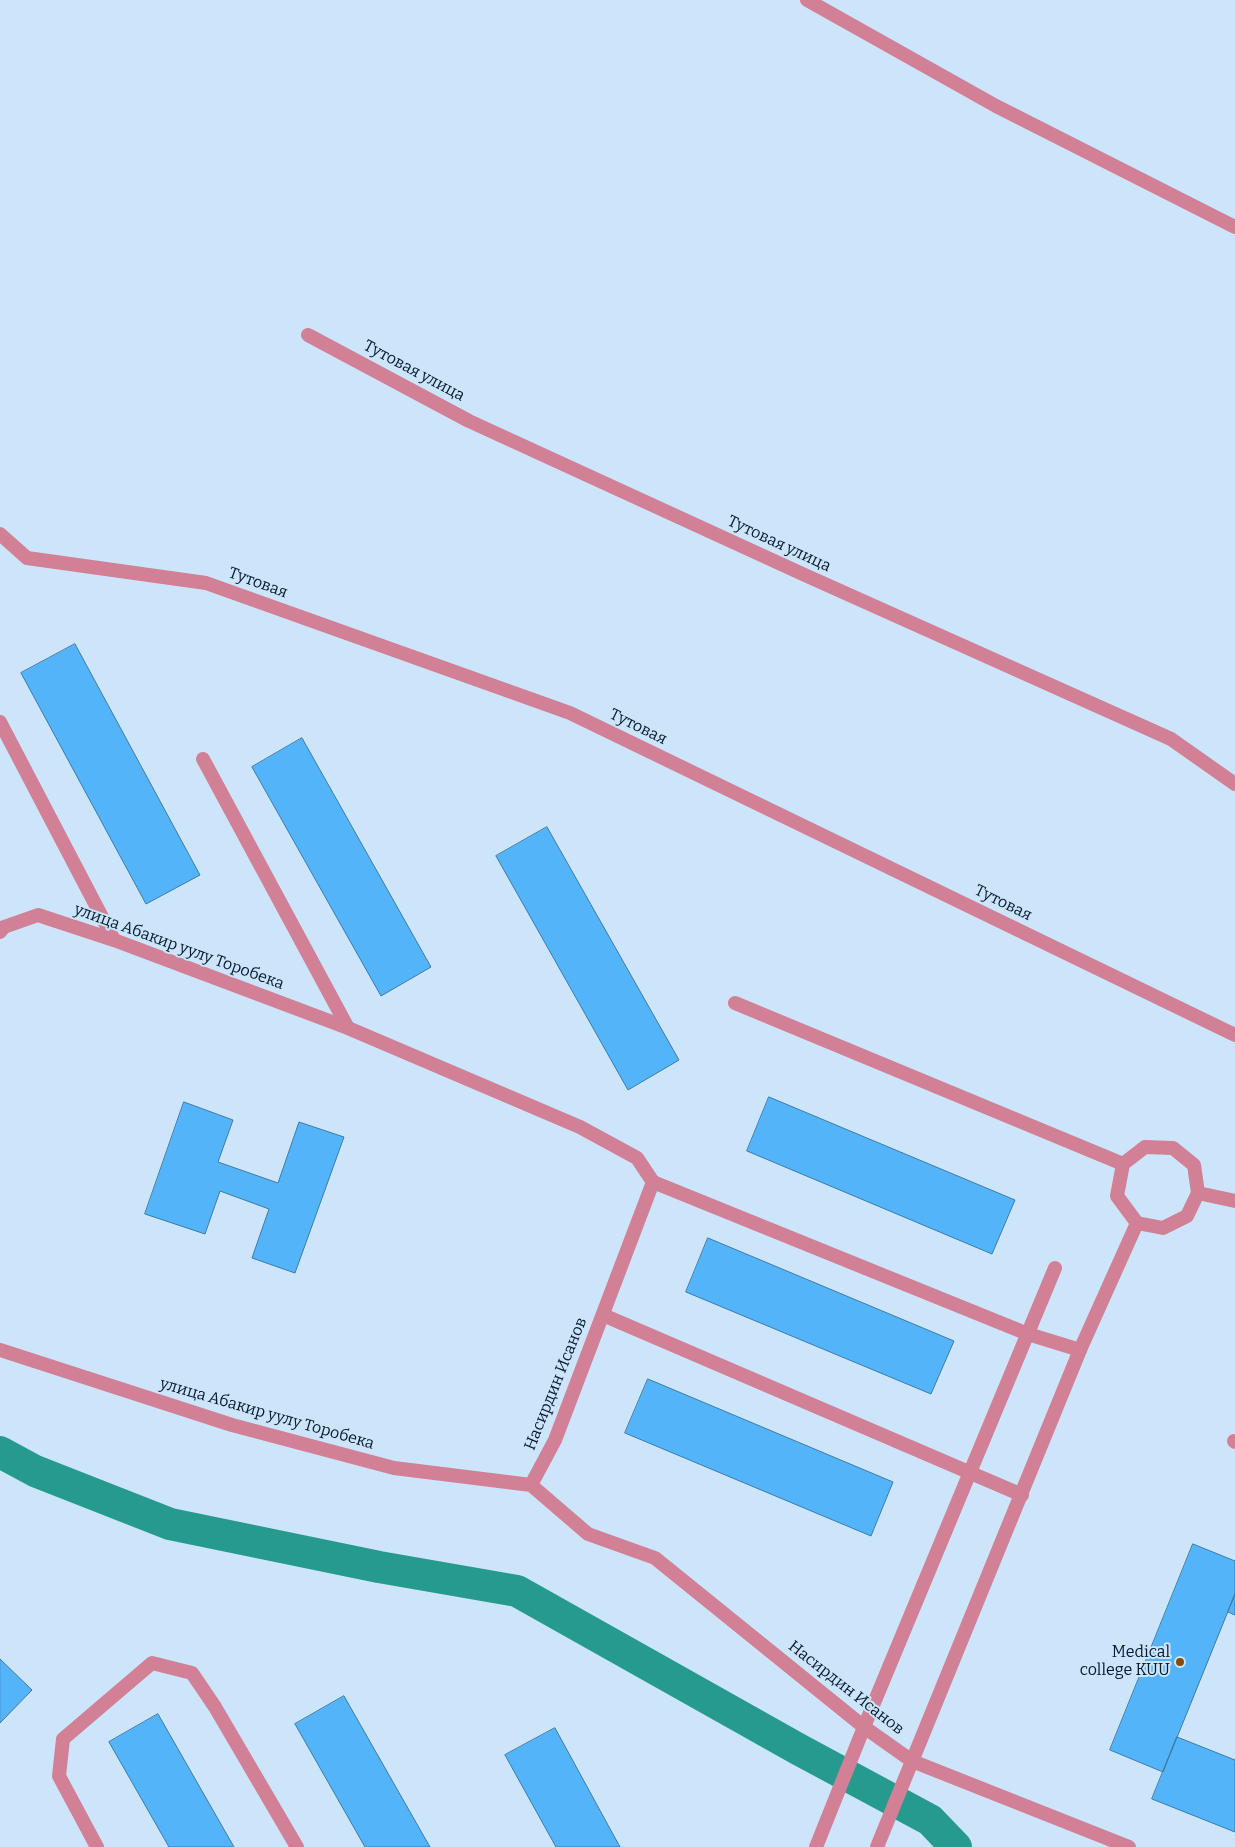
<!DOCTYPE html>
<meta charset="utf-8">
<style>
body{margin:0}
canvas{display:block;background:#cde5fa}
</style>
<canvas width="1235" height="1847"></canvas>
<script>
const context = document.querySelector('canvas').getContext('2d');
context.lineJoin = 'round';
function strokePath(path, color, width, dash) { context.strokeStyle = color; context.lineWidth = width; context.lineCap = dash ? 'butt' : 'round'; context.setLineDash(dash || []); context.stroke(path); }
function fill(path, color) { context.fillStyle = color; context.fill(path, 'evenodd'); }
function label(font, color, halo, rows, align = 'center') {
  context.font = font + ' Bitter,serif'; context.lineWidth = 4; context.setLineDash([]); context.textBaseline = 'middle'; context.strokeStyle = halo; context.fillStyle = color; for (const [text, x, y, turn = 0] of rows) {
    context.save(); context.translate(x, y); context.rotate((+turn || 0) * Math.PI / 180); context.textAlign = isNaN(turn) ? turn : align; if (halo) context.strokeText(text, 0, 0); context.fillText(text, 0, 0); context.restore();
  }
}
const canal = new Path2D(`
 M0 1452 35 1471 170 1524 379 1567 517 1591 798 1749 930 1820 956 1847`);
const building = new Path2D(`
 M75 644 200 875 146 904 21 673Z
 M302 738 431 967 381 996 252 767Z
 M547 827 679 1060 628 1090 496 856Z
 M769 1097 1015 1200 992 1254 747 1151Z
 M184 1102 233 1120 218 1162 278 1183 299 1122 344 1137 295 1273 252 1258 269 1209 220 1191 205 1234 145 1214Z
 M708 1238 954 1341 931 1394 686 1292Z
 M648 1379 893 1482 871 1536 625 1433Z
 M1193 1544 1235 1561V1594L1163 1772 1110 1750Z
 M1235 1594V1615L1228 1612Z
 M0 1659 32 1690 0 1723Z
 M344 1696 430 1847H365L295 1724Z
 M158 1714 234 1847H169L109 1742Z
 M555 1728 620 1847H556L505 1755Z
 M1177 1737 1235 1760V1832L1152 1799Z`);
const service = new Path2D(`
 M0 722 114 940
 M203 759 348 1028
 M653 1182 1028 1334 1080 1350
 M603 1315 1022 1495
 M1234 1441 1235 1442
 M97 1847 59 1776 63 1739 152 1663 192 1673 215 1707 297 1847`);
const minor = new Path2D(`
 M807 0 996 106 1235 227
 M308 335 469 421 807 576 1171 739 1235 784
 M0 534 27 558 206 583 570 713 1235 1035
 M0 932 4 927 38 915 114 940 348 1028 580 1127 637 1158 653 1182 555 1440 531 1485 588 1534 655 1558 864 1727 912 1761 1129 1847
 M735 1003 1123 1164
 M1145 1147 1173 1148 1194 1165 1198 1193 1187 1216 1163 1228 1137 1223 1117 1196 1123 1164Z
 M1198 1193 1235 1201
 M0 1350 232 1425 394 1468 531 1485
 M816 1847 864 1727 1055 1268
 M877 1847 1080 1350 1137 1223`);
const markers = [
 [1180,1662,5,"#864d02"]
];
const streetNames = [
 ["Тутовая улица",414,371,28],
 ["Тутовая улица",779,544,25],
 ["Тутовая",258,583,20],
 ["Тутовая",638,727,26],
 ["Тутовая",1003,903,26],
 ["улица Абакир уулу Торобека",179,947,20],
 ["Насирдин Исанов",556,1384,-68],
 ["улица Абакир уулу Торобека",267,1414,16],
 ["Насирдин Исанов",846,1688,38]
];
const poiNames = [
 ["Medical",1170,1653],
 ["college KUU",1170,1671]
];
strokePath(canal, '#269b8d', 32);
fill(building, '#54b4fa');
strokePath(building, '#3c7aa8', 1);
strokePath(service, '#d18095', 14);
strokePath(minor, '#d18095', 14);
for (const [x, y, r, color] of markers) { const dot = new Path2D(); dot.arc(x, y, r, 0, 2 * Math.PI); context.fillStyle = color; context.fill(dot); strokePath(dot, '#cde5fa', 2); }
label('16px', '#031c2e', '#cde5fa', streetNames);
label('16px', '#031c2e', '#cde5fa', poiNames, 'right');
</script>
